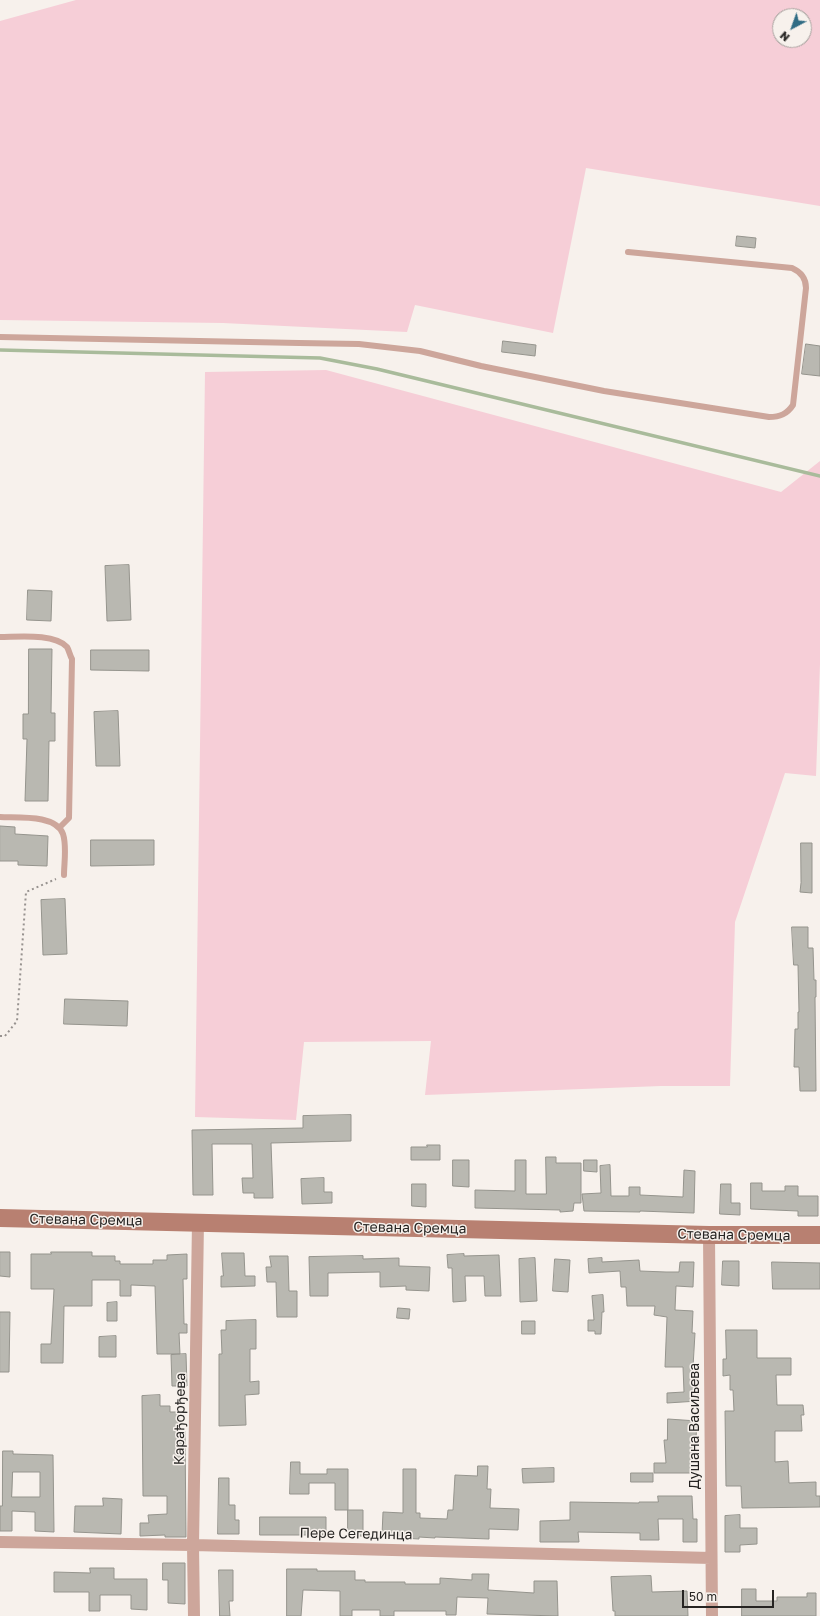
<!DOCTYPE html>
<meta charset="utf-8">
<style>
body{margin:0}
#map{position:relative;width:820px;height:1616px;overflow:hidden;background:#f7f1ec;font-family:"Golos Text",sans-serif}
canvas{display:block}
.north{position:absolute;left:772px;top:8px;width:40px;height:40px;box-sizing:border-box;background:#f7f1ec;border:1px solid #a39f9b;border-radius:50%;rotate:221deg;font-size:11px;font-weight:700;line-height:16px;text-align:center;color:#262422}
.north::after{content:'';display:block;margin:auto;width:14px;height:18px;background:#306c84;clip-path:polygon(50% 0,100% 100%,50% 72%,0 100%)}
.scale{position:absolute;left:682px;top:1590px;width:92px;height:18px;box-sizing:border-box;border:2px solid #262422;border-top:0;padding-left:5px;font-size:12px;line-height:14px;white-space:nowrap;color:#262422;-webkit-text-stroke:3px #f7f1ec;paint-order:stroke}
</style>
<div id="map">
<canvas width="820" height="1616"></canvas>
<div class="north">N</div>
<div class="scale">50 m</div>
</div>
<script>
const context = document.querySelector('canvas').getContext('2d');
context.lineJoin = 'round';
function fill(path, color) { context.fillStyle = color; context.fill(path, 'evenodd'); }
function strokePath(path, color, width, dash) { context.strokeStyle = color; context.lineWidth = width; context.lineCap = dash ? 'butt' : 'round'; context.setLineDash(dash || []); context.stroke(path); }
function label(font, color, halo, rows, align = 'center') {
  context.font = font + ' "Golos Text",sans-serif'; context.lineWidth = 3; context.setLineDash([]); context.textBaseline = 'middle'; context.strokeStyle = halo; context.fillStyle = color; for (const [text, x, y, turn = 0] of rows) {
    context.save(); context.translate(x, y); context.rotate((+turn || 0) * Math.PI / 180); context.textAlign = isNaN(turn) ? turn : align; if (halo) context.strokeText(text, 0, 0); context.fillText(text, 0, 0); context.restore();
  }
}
const green = new Path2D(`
 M76 0H820V206L586 168 553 333 415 305 407 332 223 323 0 320V21ZM780 16H804V40H780Z
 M326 370 781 492 820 461V664L816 776 785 773 735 922 730 1086H661L425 1095 431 1041 304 1042 296 1120 195 1117 205 372Z`);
const stream = new Path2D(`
 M0 350 320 358 377 369 820 476`);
const building = new Path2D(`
 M737 236 756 238 755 248 736 246Z
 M503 341 536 345 535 356 502 352Z
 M806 344 820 346V376L802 374Z
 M129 565 131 620 107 621 105 566Z
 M28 590 52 591 51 621 27 620Z
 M29 649H52L51 713H55V741H49L48 801H25L27 739H23V714H28Z
 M91 650H149V671L91 670Z
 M118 711 120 766H96L94 712Z
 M0 826 15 827V834L48 836 47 866 18 865V861H0Z
 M91 840H154V865L91 866Z
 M801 843H812V893L800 892 801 883Z
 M65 899 67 954 43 955 41 900Z
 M792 927H808V948H813L814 980H816V997H815L816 1091H800L799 1067H794L795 1029H798V1012H799L798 965H794Z
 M65 999 128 1001 127 1026 64 1024Z
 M351 1115V1141L271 1143 273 1198H254V1193H243L242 1178H253L252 1144H212L213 1195H193L192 1130 303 1128V1116Z
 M427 1145H440V1160H411V1147H427Z
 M546 1157H556V1163H581V1203H574L573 1211 560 1212V1210L475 1208V1190L515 1191V1160H526V1194H546Z
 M453 1160H469V1187L453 1186Z
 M584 1160H597V1172L584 1171Z
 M610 1165 611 1196H629V1187H640V1195L683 1197 684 1170 695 1171 694 1213 640 1211V1212L584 1211 582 1194 601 1193 600 1166Z
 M324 1178V1192H332V1203L302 1204 301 1179Z
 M751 1183H762V1191H785V1186H798V1196H818V1216H798V1211L751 1209Z
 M412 1184H426V1207L412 1206Z
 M721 1184H731V1203H740V1215L720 1214Z
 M0 1252H10V1277L0 1276Z
 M51 1252H92V1256H115V1261H120V1264H153V1260H167V1255L187 1254V1279H183L184 1324H187V1333H179L180 1354H157L155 1286 131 1285V1296H120V1280H92V1306H64L63 1363H41V1344H51L54 1289H31V1254H51Z
 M222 1253H244L245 1276H255V1286L221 1287V1276H223Z
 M464 1254V1256L499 1255 501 1296H485L484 1276H465L466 1301 453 1302 452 1268H448L447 1255Z
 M270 1256H288L289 1291H297V1317H277L276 1282H267L266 1267H271Z
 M363 1256V1259L399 1258V1266L430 1267 429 1291 406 1290V1286L380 1287V1272L328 1273V1296H310L309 1257Z
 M535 1258 537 1301 520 1302 519 1259Z
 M602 1258V1262L639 1260 640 1271 666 1272H679L680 1262H694L693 1287 676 1286 675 1310 693 1311 692 1333H695L692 1384H697L698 1401 667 1403V1393L684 1392 683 1367H665L667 1317 654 1315 655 1306H627L626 1287H621L620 1271 589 1273 588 1259Z
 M555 1259 570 1260 568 1292 553 1291Z
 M723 1261H739V1286L722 1285Z
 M772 1262 820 1263V1289H773Z
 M603 1295 604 1312H602L601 1334H595V1331H588V1320H594L592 1296Z
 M117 1302V1321H107V1303Z
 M398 1308 410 1309 409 1319 397 1318Z
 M0 1312H10L9 1372H0Z
 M256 1320V1349H250V1382L259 1381V1394L245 1395 246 1425 219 1426V1354H222L221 1330H226V1321Z
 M522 1321H535V1334H522Z
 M726 1330H757V1358H791V1375H776L777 1405H803L804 1415H801L802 1431H775V1462L788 1461 789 1483 816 1482V1496H820V1507L742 1508 741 1486H726L725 1411H734L733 1390H730V1375L723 1376V1359H726Z
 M116 1336V1357H99V1337Z
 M186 1354 187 1386H172L171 1355Z
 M160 1395V1406H170V1412H179L180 1431H185L186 1537H165V1535L140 1536V1523H149L148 1515 167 1514V1496H143L142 1396Z
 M668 1419 697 1421 696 1438H695L696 1473H654V1463H666L664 1440H667Z
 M3 1451H13V1454L53 1455 54 1532 35 1531V1512L12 1511V1531H0V1506H2ZM13 1472H40V1497H12Z
 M291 1462H300V1474H327V1469H348V1510H335V1483H309V1494H290Z
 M478 1466H488L487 1489H491L490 1508 519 1509 518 1530 489 1529V1539L435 1537V1538L419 1537V1539L402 1538V1536L382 1535 383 1512 403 1513V1469H416V1513H420V1518L447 1519 448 1510H453L455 1475 477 1476Z
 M554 1468V1482L523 1483 522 1469Z
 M631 1473H653V1482H631Z
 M219 1478H229V1505H235V1520H239V1534H218Z
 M658 1496H692L693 1519H697V1542H683V1519H658L659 1540H640V1533L578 1532 579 1542H540V1521L570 1520V1502L639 1503V1502H658Z
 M103 1498 122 1499 121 1534 74 1532 75 1506H103Z
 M348 1510H363V1536H348Z
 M740 1515V1528H757V1544L740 1545V1552H725V1516Z
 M260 1517H326V1535H260Z
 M163 1563H185V1604L168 1603V1580H163Z
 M90 1568H114V1579H147V1610L131 1609V1595H100V1611H89V1592H54V1572L90 1573Z
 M287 1569H317V1571H355V1580H365V1582H405V1584H440V1578L472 1580V1574H489L488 1590 534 1593V1581H557L558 1616 487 1614 488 1598 457 1597 456 1615H446V1611H394V1616H380V1610H352V1616H340V1591L303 1590 301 1616H287Z
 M219 1570H233V1601H229L230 1616H220Z
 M651 1576 652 1592 687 1591 688 1616H615V1611H613L611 1577Z
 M742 1589H756V1601H777V1597H807V1593H816V1616H742Z`);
const path = new Path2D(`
 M0 1036H5L17 1021 26 892 56 879`);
const service = new Path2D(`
 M0 337 299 343 359 344 420 351 481 366 604 391 769 417C780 417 787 414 793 405L806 288C806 279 801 272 792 268L628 252
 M0 637C18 637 54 633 67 647 69 650 70 656 72 659L69 818 59 828
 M0 817C17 818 56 814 63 834 67 846 64 863 64 875`);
const minor = new Path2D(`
 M709 1235 712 1616
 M0 1542 193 1545 711 1558
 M194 1616 193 1545 198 1222`);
const secondary = new Path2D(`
 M0 1218 709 1235H820`);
const streetNames = [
 ["Стевана Сремца",86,1220,1],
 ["Стевана Сремца",410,1228,1],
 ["Стевана Сремца",734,1235,1],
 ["Карађорђева",180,1419,-89],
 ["Душана Васиљева",695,1426,-90],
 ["Пере Сегединца",356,1534,1]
];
fill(green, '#f6ced7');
strokePath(stream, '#a9bb9b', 3.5);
fill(building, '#b9b8b1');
strokePath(building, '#95948d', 1);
strokePath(path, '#97928f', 2, [2, 3]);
strokePath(service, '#cda69b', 6);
strokePath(minor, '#cda69b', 12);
strokePath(secondary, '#b88071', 18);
label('14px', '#262422', '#f7f1ec', streetNames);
</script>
